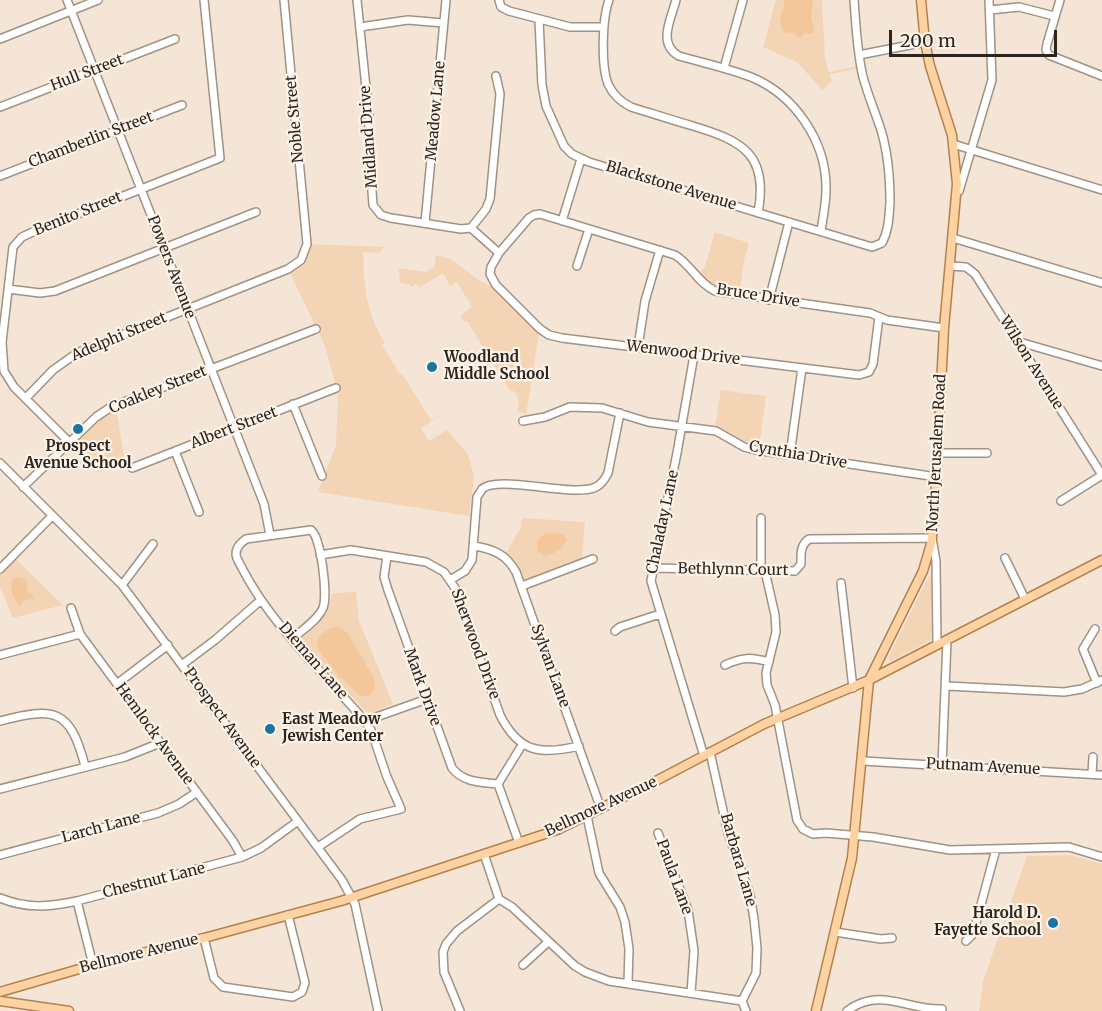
<!DOCTYPE html>
<style>
body{margin:0}
#map{position:relative;width:1102px;height:1011px;overflow:hidden;background:#f4e5d6;font-family:Merriweather,serif}
canvas{display:block}
.scale{position:absolute;left:889px;top:30px;width:168px;height:27px;box-sizing:border-box;border:3px solid #2a251f;border-top:0;padding-left:8px;font-size:18px;line-height:21px;white-space:nowrap;color:#2a251f;-webkit-text-stroke:4px #fff3e7;paint-order:stroke}
</style>
<div id="map">
<canvas width="1102" height="1011"></canvas>
<div class="scale">200 m</div>
</div>
<script>
const context = document.querySelector('canvas').getContext('2d');
context.lineJoin = 'round';
function fill(path, color) { context.fillStyle = color; context.fill(path, 'evenodd'); }
function strokePath(path, color, width, dash) { context.strokeStyle = color; context.lineWidth = width; context.lineCap = dash ? 'butt' : 'round'; context.setLineDash(dash || []); context.stroke(path); }
function label(font, color, halo, rows, align = 'center') {
  context.font = font + ' Merriweather,serif'; context.lineWidth = 4.5; context.setLineDash([]); context.textBaseline = 'middle'; context.strokeStyle = halo; context.fillStyle = color; for (const [text, x, y, turn = 0] of rows) {
    context.save(); context.translate(x, y); context.rotate((+turn || 0) * Math.PI / 180); context.textAlign = isNaN(turn) ? turn : align; if (halo) context.strokeText(text, 0, 0); context.fillText(text, 0, 0); context.restore();
  }
}
const green = new Path2D(`
 M776 0H822L825 59 829 72 857 66V69L830 74 832 81 822 90 798 63 763 47Z
 M715 232 749 243 744 260 740 291C722 290 711 286 699 274L705 266Z
 M307 244 384 247 379 253 363 252C364 286 366 314 385 343L382 345 399 373 403 375 431 420 442 414 421 428 429 441 447 430 468 454 474 477 469 516 318 492 336 445 338 395 325 346 288 269 296 265Z
 M436 255 451 259 480 281 493 287 539 334 526 414 517 411C519 402 520 396 512 390L510 391 467 321 464 322 460 316 472 307 457 282 450 286 443 273 419 288 416 284 411 287 409 284H404L400 282 398 263 399 268 426 272 434 267Z
 M721 390 766 396 759 447C742 443 731 431 715 426Z
 M116 408 124 456 99 473 73 446 100 417Z
 M522 518 585 522 582 559 524 581 515 561 506 553 521 527Z
 M14 557 63 605 13 618 0 587V571Z
 M929 576 931 577V640L889 662V659L887 660Z
 M356 592 359 621 393 704C385 707 374 713 367 713L299 639 328 612 332 593Z
 M1070 855 1102 864V1011H979L983 981 1027 856Z`);
const water = new Path2D(`
 M785 0H813L811 18 814 30 812 34 805 33 800 38 793 33 783 32 780 20Z
 M545 533 562 534 567 540C561 550 555 554 544 556L537 550V541Z
 M19 577 27 581V590L33 595 34 599 24 600 19 606C13 597 9 589 13 579Z
 M337 627 347 632 374 678 375 689 368 696H361L338 675 317 648C316 636 326 629 337 627Z`);
const minor = new Path2D(`
 M67 0 264 504 270 535
 M357 0 369 117V150L373 205 381 215 391 218 461 229 471 228 499 253
 M499 0 501 7 509 11 570 27H604
 M609 0C602 19 601 66 608 84 613 95 621 102 631 107 651 113 672 120 693 126 743 141 769 155 758 213
 M676 0C671 19 657 44 679 56 703 63 728 68 751 77 795 95 827 142 826 190 826 204 823 217 821 231
 M1060 0 1047 44 1046 50 1049 55 1102 76
 M990 10 1019 7 1054 16
 M539 20 542 85 546 106 564 146 572 154 589 162 872 247 882 243C889 230 889 216 890 202 890 178 888 153 881 130 875 112 868 95 863 77 857 52 856 26 854 0
 M360 27 408 20 443 23
 M0 39 98 0
 M859 55 925 42
 M724 68 743 0
 M0 107 175 39
 M953 144 1102 190
 M0 176 182 105
 M959 191 992 80 989 0
 M562 221 581 159
 M425 223 446 0
 M471 228 486 209 490 199 500 94 496 76
 M953 238 1102 283
 M577 266 589 229
 M950 266 966 267 975 274 1102 475
 M8 289 40 293 55 291 256 212
 M769 300 789 222
 M879 317 873 364 869 372 859 375 562 338 549 335 540 329 496 285 490 274 491 267 499 253 529 218 534 215 540 214 675 255C691 265 698 283 715 291L870 313 887 320 944 328
 M1016 341 1102 366
 M638 347 645 301 660 250
 M694 355 677 453 651 581 704 756
 M26 398 53 370 77 353 288 269 301 260 307 244 284 0
 M293 404 322 476
 M523 421 545 417 570 407 602 408 648 422 716 431 744 447 756 450 937 477
 M70 443 14 387 4 371 2 342 13 247 22 237 37 230 220 158 204 0
 M175 451 199 512
 M938 453H987
 M790 455 802 368
 M0 463 122 585 342 880 355 904 378 1011
 M132 468 336 388
 M23 487 96 417 111 407 316 329
 M1061 501 1102 475
 M474 546C493 549 506 554 516 572L601 809
 M320 555 351 550 426 562 444 572 455 588 500 715C519 753 541 755 579 746
 M387 556 384 577 388 590 452 768C464 783 481 782 498 784
 M1005 558 1025 599
 M654 568 795 571 801 564C801 554 800 545 809 539L932 538 936 561 937 645
 M0 569 52 516
 M761 571V518
 M765 571 775 615 776 632 766 673 767 685 775 705 797 820 803 829 813 834 826 833 873 837 950 850 1069 847 1102 857
 M450 580 465 571 472 560 477 497C477 497 482 490 482 489 498 474 574 498 596 487 602 484 605 479 608 473L620 413
 M841 583 853 688
 M122 585 153 544
 M522 586 593 559
 M71 608 80 634 233 841 242 857
 M1095 629 1083 649 1097 683
 M615 631 620 627 660 614
 M293 638C302 630 318 620 323 608 328 595 321 537 311 530L246 539C241 543 236 547 236 554 236 559 241 565 243 570 271 624 325 675 365 721L371 730 387 777 401 809 360 819 318 847
 M0 655 80 634
 M183 664 215 640 261 600
 M725 665C742 657 751 657 769 662
 M118 683 168 645
 M947 686 1064 692 1082 689 1102 680
 M0 721C54 707 70 708 85 766
 M365 721 427 699
 M710 752 728 833 750 895 754 919 757 948 756 973 742 1001
 M863 761 1102 775
 M942 765 947 640
 M1092 774 1093 757
 M0 789 125 757 160 743
 M587 816 599 873 620 907 625 922 629 949 628 983
 M658 833 688 910 694 951 691 993
 M519 843 498 784 522 745
 M484 854 499 899 512 907 575 966 585 972 609 981 742 1001
 M0 855 158 813 179 804 197 792
 M0 898C27 909 49 907 77 901L242 857 261 848 298 821
 M77 901 93 965
 M835 932 881 939 892 938
 M204 938 214 978 223 987 293 997 302 992 305 983 288 915
 M966 941 972 935 976 923 996 849
 M523 965 548 942
 M742 1001 746 1011
 M460 1011 444 972 443 952 446 944 457 931 499 899
 M847 1011C880 986 909 1011 942 1009`);
const major = new Path2D(`
 M0 992 93 965 204 938 341 901 557 830 650 784 764 724 869 680 1102 560
 M0 1001 69 1011
 M816 1011 852 858 869 680 923 571 931 544 934 521 944 328 957 184 952 135 930 66 925 42 921 0`);
const markers = [
 [432,367,6,"#1976a4"],
 [78,429,6,"#1976a4"],
 [270,729,6,"#1976a4"],
 [1053,923,6,"#1976a4"]
];
const streetNames = [
 ["Hull Street",87,73,-21],
 ["Meadow Lane",436,111,-85],
 ["Noble Street",295,119,-95],
 ["Midland Drive",369,137,-94],
 ["Chamberlin Street",91,140,-21],
 ["Blackstone Avenue",671,186,17],
 ["Benito Street",78,214,-22],
 ["Powers Avenue",171,267,69],
 ["Bruce Drive",758,296,9],
 ["Adelphi Street",119,337,-23],
 ["Wenwood Drive",683,353,7],
 ["Wilson Avenue",1031,363,58],
 ["Coakley Street",158,390,-22],
 ["Albert Street",234,428,-21],
 ["North Jerusalem Road",937,453,-87],
 ["Cynthia Drive",798,455,10],
 ["Chaladay Lane",663,522,-78],
 ["Bethlynn Court",733,570,1],
 ["Sherwood Drive",475,644,70],
 ["Dieman Lane",313,661,49],
 ["Sylvan Lane",550,666,70],
 ["Mark Drive",422,687,70],
 ["Prospect Avenue",222,718,54],
 ["Hemlock Avenue",154,734,54],
 ["Putnam Avenue",983,767,3],
 ["Bellmore Avenue",601,807,-25],
 ["Larch Lane",101,828,-15],
 ["Barbara Lane",738,860,74],
 ["Paula Lane",674,877,70],
 ["Chestnut Lane",154,881,-14],
 ["Bellmore Avenue",139,954,-14]
];
const poiNames = [
 ["Woodland",444,358],
 ["Middle School",444,375],
 ["Prospect",78,447,"center"],
 ["Avenue School",78,464,"center"],
 ["East Meadow",282,720],
 ["Jewish Center",282,737],
 ["Harold D.",1041,914,"right"],
 ["Fayette School",1041,931,"right"]
];
fill(green, '#f3d5b6');
fill(water, '#f3c799');
strokePath(minor, '#a09284', 10);
strokePath(major, '#b3824c', 11);
strokePath(minor, '#fff', 7);
strokePath(major, '#fed2a2', 8);
for (const [x, y, r, color] of markers) { const dot = new Path2D(); dot.arc(x, y, r, 0, 2 * Math.PI); context.fillStyle = color; context.fill(dot); strokePath(dot, '#fff3e7', 2); }
label('15px', '#2a251f', '#fff3e7', streetNames);
label('bold 15px', '#2a251f', '#fff3e7', poiNames, 'left');
</script>
